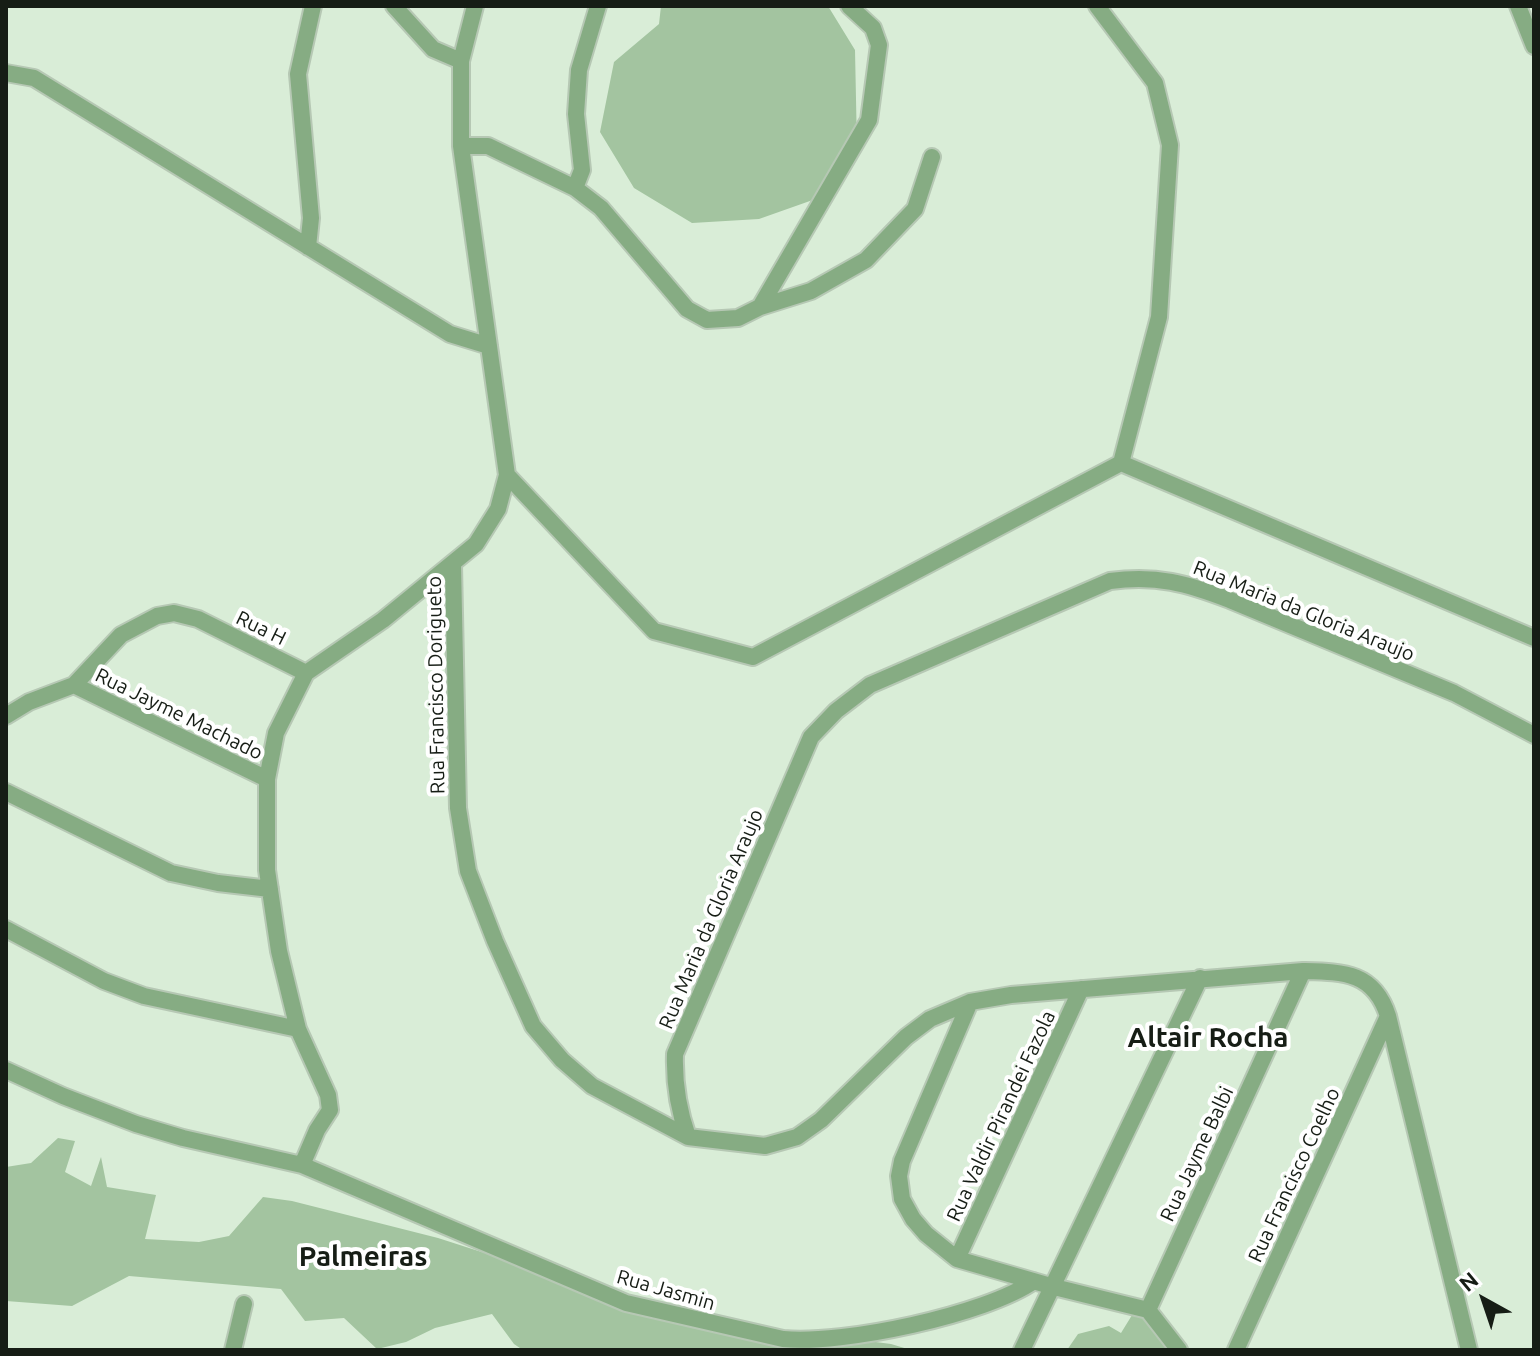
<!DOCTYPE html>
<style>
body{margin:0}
#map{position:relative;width:1540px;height:1356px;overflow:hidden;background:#d9edd7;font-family:Ubuntu,sans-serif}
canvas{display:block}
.frame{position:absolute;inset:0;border:8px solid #161d15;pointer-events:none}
.north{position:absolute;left:1444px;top:1260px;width:80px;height:80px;-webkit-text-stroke:6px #fff;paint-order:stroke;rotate:320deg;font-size:22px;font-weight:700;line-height:32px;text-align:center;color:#161d15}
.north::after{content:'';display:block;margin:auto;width:28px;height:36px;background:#161d15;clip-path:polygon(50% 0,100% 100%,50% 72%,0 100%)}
</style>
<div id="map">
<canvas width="1540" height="1356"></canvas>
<div class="frame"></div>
<div class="north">N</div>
</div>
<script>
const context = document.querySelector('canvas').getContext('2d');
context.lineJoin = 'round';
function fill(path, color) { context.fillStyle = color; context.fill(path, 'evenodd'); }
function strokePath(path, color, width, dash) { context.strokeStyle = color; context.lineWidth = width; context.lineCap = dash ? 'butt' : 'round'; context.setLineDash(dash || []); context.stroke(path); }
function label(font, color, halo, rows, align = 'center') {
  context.font = font + ' Ubuntu,sans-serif'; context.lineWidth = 8; context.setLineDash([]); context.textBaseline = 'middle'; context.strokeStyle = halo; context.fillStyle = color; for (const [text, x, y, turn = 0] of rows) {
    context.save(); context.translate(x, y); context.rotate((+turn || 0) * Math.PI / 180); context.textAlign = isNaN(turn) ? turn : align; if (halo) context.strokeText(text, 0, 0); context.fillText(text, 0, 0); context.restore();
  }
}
const green = new Path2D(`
 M661 6H828L855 50 857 148 824 196 759 219 692 223 634 188 600 132 614 62 659 24Z
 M58 1138 75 1141 65 1172 91 1186 101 1157 107 1187 156 1195 145 1239 199 1242 229 1236 263 1197 292 1201 438 1238 684 1317 891 1344 911 1350H523L514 1344 492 1314 435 1328 406 1342 377 1349 344 1318 305 1321 281 1289 129 1276 72 1306 6 1301V1167L31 1163Z
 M1137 1307 1179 1350H1067L1078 1334 1109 1326 1121 1333Z`);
const minor = new Path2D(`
 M394 6 433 49 461 61
 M1518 6 1534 46
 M6 73 34 78 450 334 489 346
 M461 146H488L575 188 601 208 687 309 707 320 738 318 760 307 811 291 866 260 915 209 932 157
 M575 188 582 170 576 114 579 70 598 6
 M308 247 311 218 298 74 313 6
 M760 307 869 120 879 45 873 28 849 6
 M1121 463 1534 638
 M507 475 654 631 753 657 1121 463 1159 317 1170 145 1155 83 1097 6
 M453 565 458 808 468 871 495 941 533 1026 562 1060 592 1086 688 1137 765 1146 797 1137 821 1120 906 1037 930 1019 970 1002 1011 995 1303 971C1344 972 1374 972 1388 1016L1469 1350
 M74 685 267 779
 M6 716 29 702 74 685 121 635 157 616 174 613 198 619 306 673
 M6 792 171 873 218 883 270 889
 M6 929 104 981 144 996 298 1029
 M970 1002 902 1161 899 1176 902 1199 913 1219 926 1234 957 1259 1054 1287 1148 1310 1179 1350
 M6 1070 63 1096 136 1124 183 1138 302 1165 626 1303 783 1339C842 1345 985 1315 1034 1281
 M688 1137C678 1109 674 1084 675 1054L811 737 836 711 870 685 1110 581C1157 575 1186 583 1230 600L1454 693 1534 735
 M302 1165 317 1130 330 1110 328 1095 298 1029 279 951 267 870V779L276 733 306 673 383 620 476 544 498 509 507 475 461 146V61L475 6
 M957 1259 1081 989
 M1148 1310 1303 971
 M233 1350 244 1304
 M1022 1350 1200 978
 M1236 1350 1388 1016`);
const streetNames = [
 ["Rua Maria da Gloria Araujo",1304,611,22],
 ["Rua H",261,628,26],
 ["Rua Francisco Dorigueto",436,685,-91],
 ["Rua Jayme Machado",179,714,26],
 ["Rua Maria da Gloria Araujo",711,919,-67],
 ["Rua Valdir Pirandei Fazola",1001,1116,-65],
 ["Rua Jayme Balbi",1197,1154,-65],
 ["Rua Francisco Coelho",1294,1175,-65],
 ["Rua Jasmin",666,1290,16]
];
const districtNames = [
 ["Altair Rocha",1208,1038],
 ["Palmeiras",363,1257]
];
fill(green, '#a3c4a0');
strokePath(minor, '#b6c8b4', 20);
strokePath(minor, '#86ac83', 16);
label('20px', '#161d15', '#fff', streetNames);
label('bold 28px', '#161d15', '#fff', districtNames);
</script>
